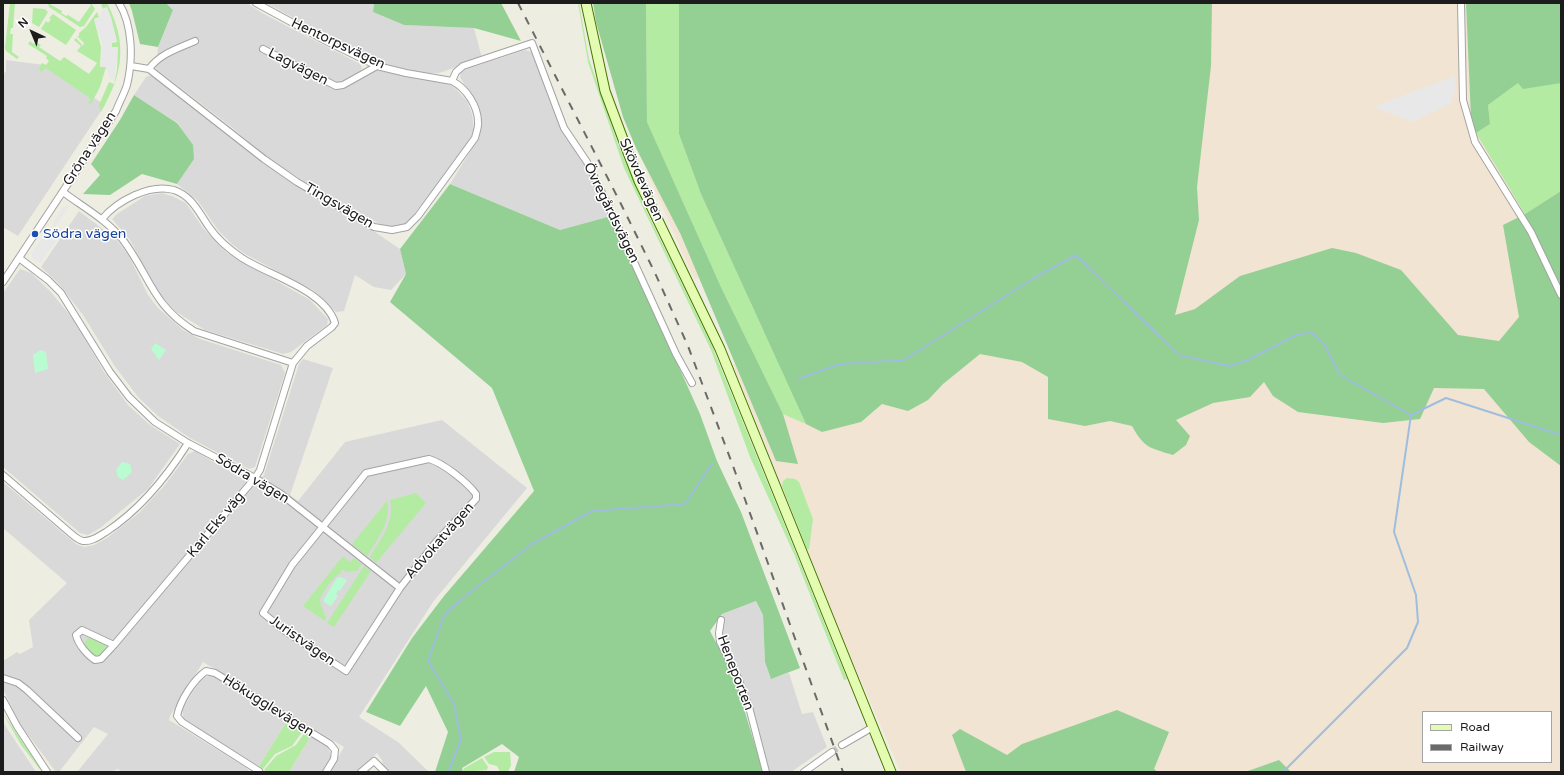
<!DOCTYPE html>
<meta charset="utf-8">
<style>
body{margin:0}
#map{position:relative;width:1564px;height:775px;overflow:hidden;background:#eeede1;font-family:"Varela Round",sans-serif}
canvas{display:block}
.frame{position:absolute;inset:0;border:4px solid #1c1c1c;pointer-events:none}
.legend{position:absolute;left:1422px;top:711px;width:130px;height:52px;box-sizing:border-box;background:#fff;border:1px solid #a4a4a4;margin:0;padding:5px 7px;list-style:none;font-size:12px;color:#1c1c1c}
.legend li{display:flex;align-items:center;gap:8px;height:20px}
.legend b{width:20px;border:1px solid #a4a4a4}
.north{position:absolute;left:12px;top:12px;width:40px;height:40px;-webkit-text-stroke:3px #fff;paint-order:stroke;rotate:316deg;font-size:11px;font-weight:700;line-height:16px;text-align:center;color:#1c1c1c}
.north::after{content:'';display:block;margin:auto;width:14px;height:18px;background:#1c1c1c;clip-path:polygon(50% 0,100% 100%,50% 72%,0 100%)}
</style>
<div id="map">
<canvas width="1564" height="775"></canvas>
<div class="frame"></div>
<ul class="legend">
<li><b style="height:5px;background:#e3fcb1"></b>Road</li>
<li><b style="height:5px;background:#6a6a6a"></b>Railway</li>
</ul>
<div class="north">N</div>
</div>
<script>
const context = document.querySelector('canvas').getContext('2d');
context.lineJoin = 'round';
function fill(path, color) { context.fillStyle = color; context.fill(path, 'evenodd'); }
function strokePath(path, color, width, dash) { context.strokeStyle = color; context.lineWidth = width; context.lineCap = dash ? 'butt' : 'round'; context.setLineDash(dash || []); context.stroke(path); }
function label(font, color, halo, rows, align = 'center') {
  context.font = font + ' "Varela Round",sans-serif'; context.lineWidth = 3; context.setLineDash([]); context.textBaseline = 'middle'; context.strokeStyle = halo; context.fillStyle = color; for (const [text, x, y, turn = 0] of rows) {
    context.save(); context.translate(x, y); context.rotate((+turn || 0) * Math.PI / 180); context.textAlign = isNaN(turn) ? turn : align; if (halo) context.strokeText(text, 0, 0); context.fillText(text, 0, 0); context.restore();
  }
}
const residential = new Path2D(`
 M166 3H247L262 13 360 64 362 68 359 73 338 83 328 81 261 46 260 51 271 55 337 89 345 87 376 70 452 85 467 101 472 114 474 130 468 144 405 226 392 227 380 224 325 194 270 160 230 126 156 69 158 47 173 10Z
 M266 3H374L373 12 404 25 474 28 482 58 439 73H425L383 64 369 59Z
 M525 50 532 52 551 105 561 124 588 168 611 216 560 230 450 184 479 137 481 123 476 104 460 77 461 71Z
 M6 60 44 65 105 105 18 236 3 227V75L6 71Z
 M151 75 286 179 369 228 400 249 406 274 391 290 374 287 355 275 344 311 336 312 313 290 245 254 233 245 218 230 198 201 177 184 194 158 178 123 134 95 146 77Z
 M162 193 172 196 186 203 203 228 227 253 310 300 328 319 327 325 291 352 283 354 205 330 175 311 158 292 130 240 112 219 117 214 145 196Z
 M79 211 116 239 129 256 148 295 158 308 183 330 200 339 281 365 285 373 255 467 249 469 190 438 158 416 138 397 114 365 83 315 59 284 41 267Z
 M20 269 31 273 50 291 74 320 104 372 128 405 150 425 180 444 148 489 100 528 88 535 80 533 3 467V293Z
 M303 359 333 368 290 495 298 501 345 442 442 420 527 488 433 602 359 717 398 742 429 772H389L383 766 382 760 377 753 356 772H330L344 747 203 662 170 716 169 720 247 768 249 772H122L118 769 110 772H77L108 734 94 727 59 772H56L20 724 3 689V661L17 652 20 654 33 647 29 620 67 583 3 528V482L76 544 84 547 94 545 107 538 139 513 165 485 188 454 195 451 255 486 264 475 299 364Z
 M756 601 763 615 765 662 771 678 789 673 802 714 813 712 827 747 791 772H769L743 684 722 641V614Z
 M213 675 287 721 259 766 184 720 182 710 201 678Z
 M3 721 6 727 36 772H3Z
 M311 736 328 746 331 757 322 772H289Z`);
const military = new Path2D(`
 M598 3H1561V772H901L845 644 733 365 768 323 728 268 694 279 627 126ZM1423 712H1551V762H1423Z`);
const grass = new Path2D(`
 M10 3H15L13 28H11L10 34H13L12 52 19 57 17 59 6 51 5 48Z
 M48 3 62 11 61 13 66 16 68 15 79 22 91 5 88 3H91L95 9 84 26 80 27 49 7Z
 M104 3H107C128 44 123 73 101 112L99 105 109 82 114 84 117 69 118 47H112V43L117 42 107 7 103 9 101 5Z
 M578 3H579L589 59 618 144 647 212 712 346 847 679 844 680 794 554 750 457 711 350 624 168 588 62Z
 M646 3H679V134L701 194 806 424 783 414 721 287 647 122Z
 M33 8 45 9 48 12 39 27 32 23Z
 M97 12 99 17 94 19 101 47 100 67H106L100 87 91 104 88 103 91 99 46 68 41 72 39 68 42 63 46 65 49 61 46 58 47 56 28 44 30 41 34 44 36 42 41 45 39 47 60 61 64 57 89 74 97 63 77 51 81 46 74 40 76 38 83 46 84 43 77 36H79V33L86 27Z
 M53 14 76 30 66 45 41 29 46 21 48 23 51 19 49 18Z
 M1518 83H1561V191L1525 214 1476 133 1490 124 1488 105Z
 M787 478 795 479 799 482 813 519 809 549H807L782 486 783 481Z
 M416 493 426 503 376 563 370 557C380 540 395 522 390 500Z
 M387 501C392 521 377 540 367 556L352 544Z
 M343 556 350 562 354 558 362 564 357 571 346 572 342 569 341 573C335 575 321 594 320 600 320 605 325 614 326 619L325 621 303 606Z
 M364 566 371 571 334 627 327 623Z
 M91 637 106 645 105 649 100 655 94 656 84 644 87 639Z
 M3 713 41 770 42 772 21 745Z
 M287 721 303 731 292 746 275 754 263 769 259 766Z
 M305 732 311 736 289 772H268L264 770 276 756 296 745Z
 M494 752H510L511 765 508 772H500L497 766 489 764 484 757Z
 M482 758 488 767 487 770 464 772 463 769Z`);
const forest = new Path2D(`
 M129 3H166L173 10 158 47 140 44 132 11Z
 M374 3H501L521 41 474 28 404 25 373 12Z
 M593 3H646L647 122 721 287 783 414 798 464 776 461 681 235 636 148 623 117 596 22Z
 M679 3H1212L1211 66 1197 187 1199 220 1175 315 1195 309 1240 276 1332 248 1356 253 1401 270 1458 335 1499 341 1519 317 1503 225 1525 214 1561 191V466L1529 442 1484 389 1434 388 1420 419 1383 423 1298 412 1273 396 1264 382 1250 397 1213 403 1176 420 1190 436 1186 445 1173 455C1150 448 1144 448 1132 426L1110 421 1085 426 1048 419V377L1022 362 980 354 943 384 928 400 908 411 882 404 861 422 822 432 806 424 701 194 679 134Z
 M1466 3H1561V83L1523 89 1518 83 1488 105 1490 124 1476 133 1471 118Z
 M134 95 177 123 193 145 194 159 177 184 142 174 110 195 83 194 100 175 91 164 120 120Z
 M450 184 560 230 611 216 700 414 717 461 741 512 800 668 771 679 765 662 763 615 756 601 722 614 710 631 735 679 763 772H514L519 757 502 744 462 768 463 772H435L448 732 426 686 400 726 366 712 412 638 444 596 534 491 492 388 390 302 406 274 400 249Z
 M1117 710 1169 732 1154 769 1158 772H966L952 735 960 729 1007 755 1022 744Z
 M1279 760 1291 772H1245Z`);
const park = new Path2D(`
 M155 343 166 350 159 360 151 349Z
 M40 350 46 352 48 369 35 373 33 355Z
 M122 462 130 464 132 472 123 480 118 477 116 470Z
 M341 577 347 580 340 591 338 590 336 594 338 596 331 606 324 602V599L337 578Z`);
const parking = new Path2D(`
 M107 7 111 17 117 41 112 42V47H118L114 80 110 79 106 67H101L102 43 94 19 99 18 103 9Z
 M1454 76 1456 87 1451 103 1413 122 1373 107Z
 M69 206 53 230 60 235 41 263 33 259 31 253 48 230 53 228 54 221 62 208Z`);
const stream = new Path2D(`
 M798 379 840 364 904 360 1034 278 1076 255 1179 355 1230 366 1250 359 1296 335 1311 332 1324 344 1340 375 1411 415
 M1411 415 1446 398 1561 435
 M448 772 461 740 454 704 428 661 444 616 459 601 532 544 592 511 685 504 712 464
 M1093 772H1098
 M1283 772 1407 648 1418 622 1416 595 1394 532 1411 415`);
const minorTunnel = new Path2D(`
 M832 752 842 745`);
const minor = new Path2D(`
 M256 3 328 42 377 66 406 73 452 81 456 72 463 66 532 43 564 128 587 162 608 205 676 354 692 383
 M1461 3 1463 100 1475 142 1531 232 1561 295
 M263 49 336 86 343 85 377 66
 M131 66 149 69 264 159 297 182 374 227 392 230 407 227 418 216 475 138C476 133 479 127 478 122 478 106 466 88 452 81
 M149 69C159 54 179 48 195 41
 M63 192C83 207 107 220 123 240 150 276 152 305 194 331L293 363 307 346 332 327 335 323C325 290 268 275 242 258 230 250 217 239 209 227 199 213 192 196 174 190 150 183 117 201 102 219
 M19 258 48 280 61 293 110 372 129 397 155 422 188 443 255 478 281 494 400 588
 M3 282 116 111C119 103 124 94 127 85 133 60 133 26 119 3
 M429 459C443 463 467 482 476 494V499L436 542 400 588 346 671 285 631 263 613 292 565 366 473Z
 M3 475 68 531C73 535 77 540 83 541 92 542 99 536 106 532 141 509 166 478 188 443
 M721 620 719 633 720 642 738 678 749 707 766 772
 M114 645 101 659 95 660C87 655 78 644 76 635L82 630 114 645 255 478 260 470 293 363
 M3 678 18 683 27 690 78 738
 M3 700 17 726 47 772
 M842 745 873 727
 M259 771 182 722 177 716C180 701 193 680 206 671L215 673 330 744 335 750 334 759 326 772
 M361 772 374 761 385 772
 M804 772 832 752`);
const secondary = new Path2D(`
 M586 3 605 91 627 150 639 181 720 349 891 772`);
const rail = new Path2D(`
 M518 3 620 202 655 273 688 346 733 466 843 772`);
const markers = [
 [35,234,4,"#1a4fb4"]
];
const streetNames = [
 ["Hentorpsvägen",338,44,25],
 ["Lagvägen",298,67,27],
 ["Gröna vägen",90,149,-57],
 ["Skövdevägen",641,180,66],
 ["Tingsvägen",339,206,30],
 ["Övregårdsvägen",611,213,64],
 ["Södra vägen",252,479,31],
 ["Karl Eks väg",216,525,-50],
 ["Advokatvägen",440,541,-49],
 ["Juristvägen",302,641,35],
 ["Heneporten",735,673,69],
 ["Hökugglevägen",268,706,32]
];
const transitNames = [
 ["Södra vägen",43,234]
];
fill(residential, '#dad9d9');
fill(military, '#f1e4d3');
fill(grass, '#b3eba3');
fill(forest, '#94d093');
fill(park, '#bafcd2');
fill(parking, '#e8e8e8');
strokePath(stream, '#9fbede', 2);
strokePath(minorTunnel, '#c4c3ba', 6, [6, 3]);
strokePath(minor, '#a3a3a3', 8);
strokePath(secondary, '#487600', 11);
strokePath(minor, '#fff', 6);
strokePath(secondary, '#e3fcb1', 9);
strokePath(rail, '#6a6a6a', 2, [8, 8]);
for (const [x, y, r, color] of markers) { const dot = new Path2D(); dot.arc(x, y, r, 0, 2 * Math.PI); context.fillStyle = color; context.fill(dot); strokePath(dot, '#fff', 1.5); }
label('14px', '#1c1c1c', '#fff', streetNames);
label('14px', '#164399', '#fff', transitNames, 'left');
</script>
